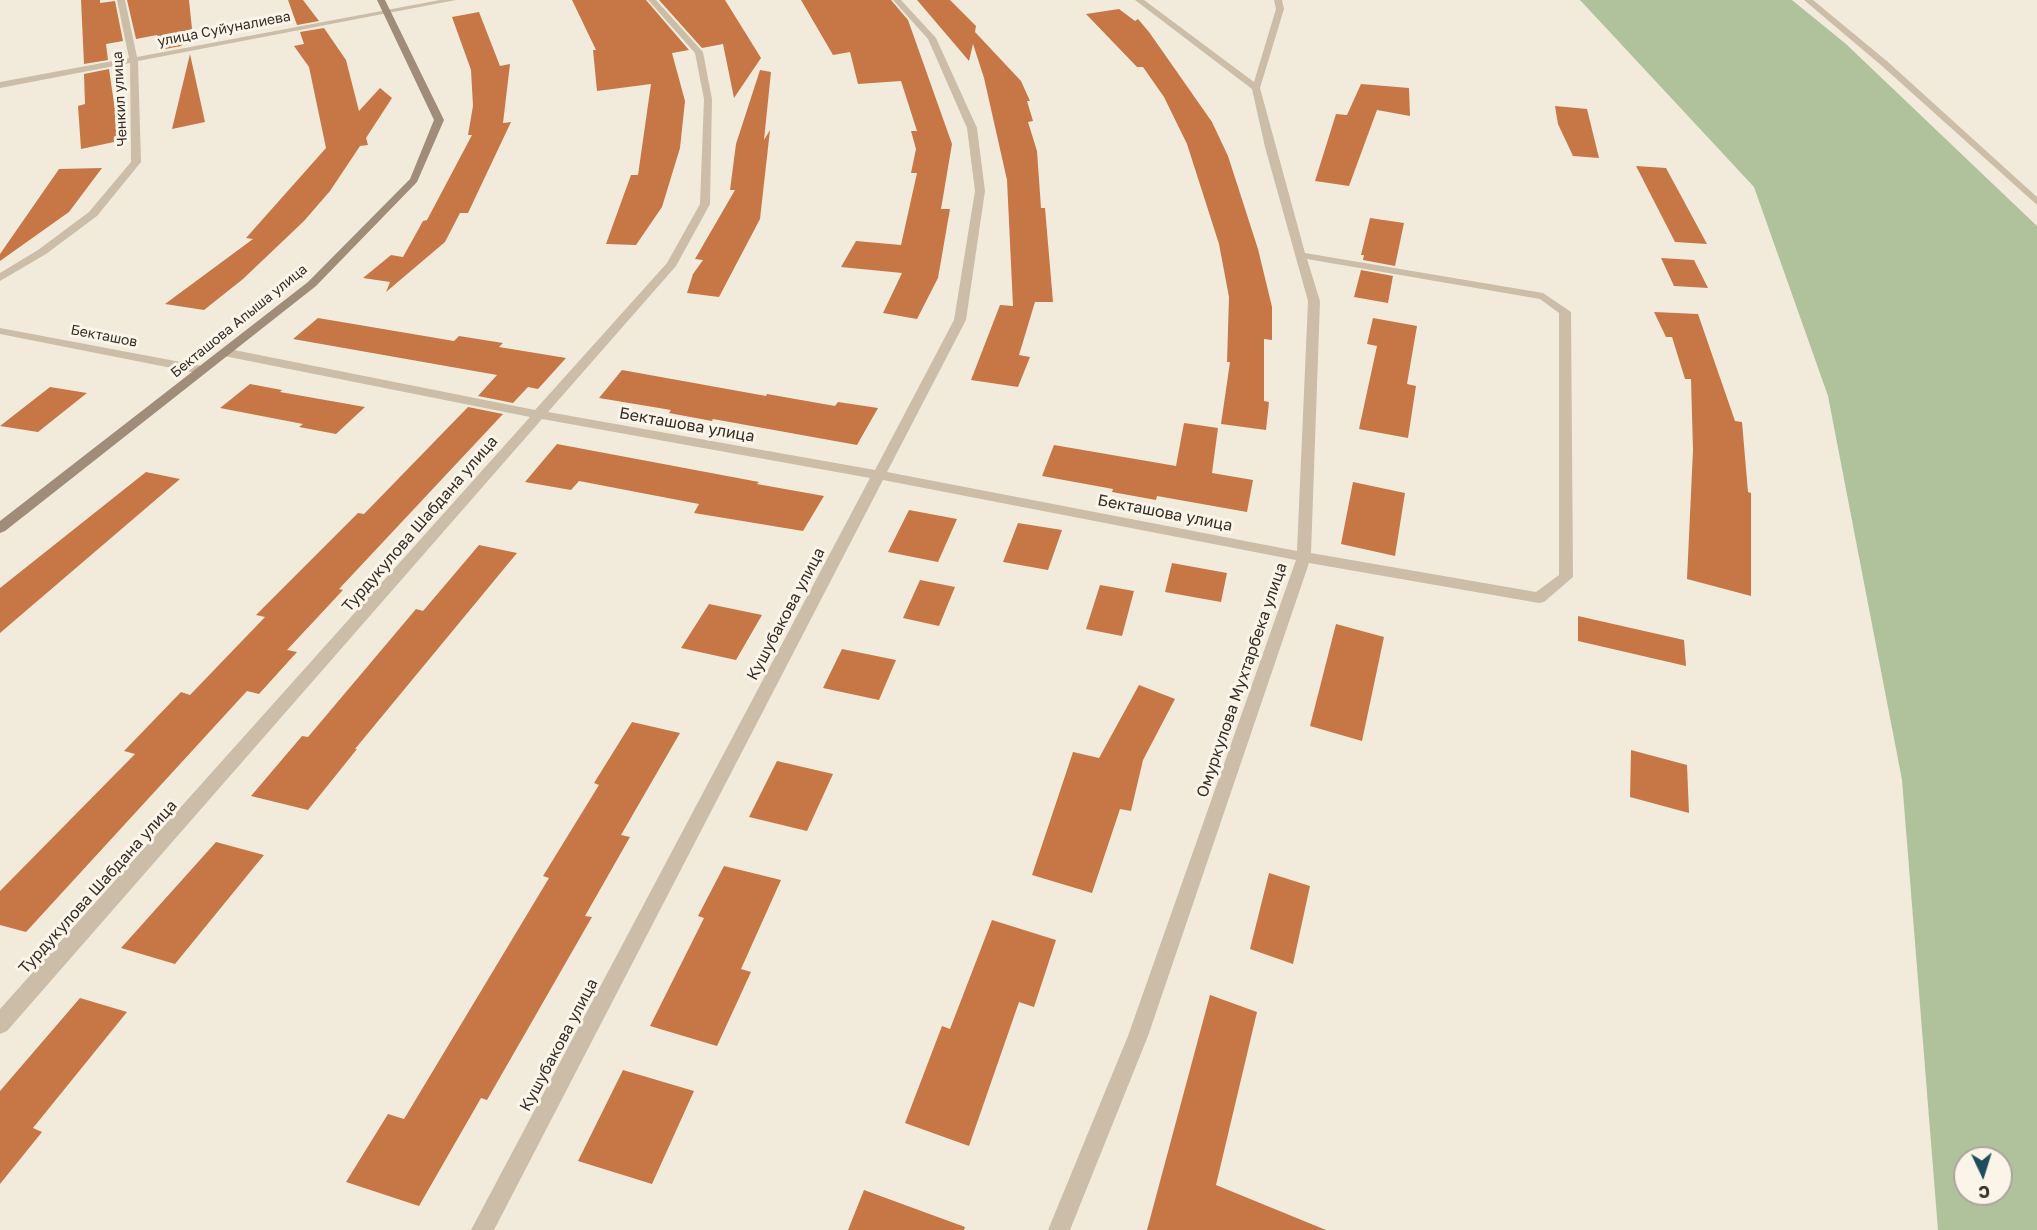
<!DOCTYPE html>
<meta charset="utf-8">
<style>
body{margin:0}
#map{position:relative;width:2037px;height:1230px;overflow:hidden;background:#f2ebdc;font-family:"Golos Text",sans-serif}
canvas{display:block}
.north{position:absolute;left:1953px;top:1146px;width:60px;height:60px;box-sizing:border-box;background:#faf4e9;border:2px solid #aca59c;border-radius:50%;rotate:176deg;font-size:16px;font-weight:700;line-height:24px;text-align:center;color:#372f28}
.north::after{content:'';display:block;margin:auto;width:21px;height:27px;background:#1d4d5a;clip-path:polygon(50% 0,100% 100%,50% 72%,0 100%)}
</style>
<div id="map">
<canvas width="2037" height="1230"></canvas>
<div class="north">С</div>
</div>
<script>
const context = document.querySelector('canvas').getContext('2d');
context.lineJoin = 'round';
function fill(path, color) { context.fillStyle = color; context.fill(path, 'evenodd'); }
function label(font, color, halo, rows, align = 'center') {
  context.font = font + ' "Golos Text",sans-serif'; context.lineWidth = 6; context.setLineDash([]); context.textBaseline = 'middle'; context.strokeStyle = halo; context.fillStyle = color; for (const [text, x, y, turn = 0] of rows) {
    context.save(); context.translate(x, y); context.rotate((+turn || 0) * Math.PI / 180); context.textAlign = isNaN(turn) ? turn : align; if (halo) context.strokeText(text, 0, 0); context.fillText(text, 0, 0); context.restore();
  }
}
const green = new Path2D(`
 M1580 0H1792L1846 44 2037 226V1230H1938L1902 780 1828 396 1754 187ZM1965 1158H2001V1194H1965Z`);
const building = new Path2D(`
 M81 0H100V3L115 1 123 41 106 44 108 60 84 64Z
 M127 0H189L192 29 185 31 187 38 181 46 160 50 157 35 136 39Z
 M288 0H303L319 21 297 25Z
 M572 0H646L689 50 672 53 685 101 680 148 662 207 636 245 606 244 631 175H638L651 84 597 91 593 50H596Z
 M659 0H725L761 58 734 98 723 44 702 48Z
 M801 0H891L908 20 952 144 941 209H950L938 278 917 319 883 313 902 273 841 267 856 241 901 245 917 173H911L916 149 911 131H917L901 81 858 84 850 52 833 55Z
 M917 0H950L976 26 975 32 1021 81 1030 101H1027L1033 121 1028 122 1037 151 1041 208H1045L1053 302H1035L1019 355 1030 357 1018 387 971 380 1000 305 1013 306 1007 180 984 78 973 44 969 61Z
 M1119 9 1135 21 1138 19 1149 32 1212 122 1228 156 1258 249 1272 307V340L1264 339V401L1269 402 1266 430 1221 424 1230 362H1227L1229 297 1219 244 1187 144 1164 97 1143 67H1137L1086 14Z
 M479 12 500 66 510 64 503 123 511 122 468 213H460L445 242 386 292 390 282 363 278 391 255 403 257 423 221 427 220 472 135H468L473 106 471 70 452 17Z
 M324 28 346 60 359 111 380 88 392 98 366 138 368 145 360 146 330 191 304 221 243 279 204 310 165 304 253 239 246 238 326 148 309 67 294 46 304 44 300 32Z
 M190 54 205 122 172 129Z
 M109 69 118 131 114 142 81 149 78 106 85 104 84 74Z
 M760 70 771 72 764 140 770 130 760 219 719 297 687 293 693 274 703 260 695 259 735 190H730L736 144Z
 M1361 84 1409 88 1410 116 1377 110 1349 186 1315 181 1336 114 1347 115Z
 M1555 106 1587 109 1599 158 1573 156 1558 124Z
 M1636 166 1666 168 1707 244 1675 242Z
 M102 168 69 212 0 261V254L59 169Z
 M1370 218 1404 223 1395 266 1363 260 1364 255H1361Z
 M1661 258 1694 260 1708 288 1674 286Z
 M1361 270 1393 276 1388 303 1354 297Z
 M1654 312 1698 314 1735 421 1742 422 1748 492 1751 493V596L1687 579 1693 450 1691 379H1685L1672 337H1666Z
 M318 318 454 341 459 336 503 343 499 347 566 358 538 389 528 387 513 403 478 396 497 375 293 339Z
 M1373 318 1417 326 1407 384 1416 386 1408 438 1359 429 1377 346 1367 344Z
 M622 370 766 396 767 394 835 406 838 402 878 408 857 445 713 419 712 421 669 413 671 410 599 398Z
 M250 384 282 390 280 392 365 407 336 434 299 427 303 424 220 408Z
 M50 387 87 393 38 432 0 426Z
 M468 407 503 414 339 589 343 590 287 650 297 652 259 694 247 691 26 932 0 925V891L135 754 124 751 181 692 190 695 265 617 256 615 358 513 364 514Z
 M1184 423 1218 428 1212 473 1253 480 1247 512 1157 496 1156 500 1112 492 1113 489 1042 476 1054 445 1176 466Z
 M557 444 759 482 757 484 824 496 803 531 694 513 699 504 579 481 571 490 525 482Z
 M146 472 180 479 0 633V588Z
 M1353 482 1405 493 1395 556 1341 544Z
 M909 510 957 519 938 562 888 552Z
 M1018 523 1062 530 1048 570 1003 562Z
 M479 545 517 553 355 749H357L308 810 251 796 302 736 308 737 416 609 423 611Z
 M1172 563 1227 573 1221 602 1165 592Z
 M920 580 955 587 939 626 903 618Z
 M1100 585 1134 591 1122 636 1086 629Z
 M709 604 762 615 736 660 681 648Z
 M1578 616 1684 640 1686 666 1578 641Z
 M1336 624 1384 637 1362 741 1310 726Z
 M842 649 896 660 879 700 823 688Z
 M1139 685 1175 699 1143 760 1131 811 1120 809 1092 893 1032 875 1073 752 1099 758Z
 M632 722 680 733 621 835 630 837 585 916 592 917 487 1100 481 1098 419 1206 346 1182 388 1114 404 1119 549 878 543 876 599 785 594 783Z
 M1631 750 1687 765 1689 813 1630 797Z
 M777 761 833 774 807 831 749 817Z
 M216 842 264 855 175 964 121 948Z
 M724 866 781 880 741 969 751 972 717 1046 650 1026 704 918 698 916Z
 M1269 873 1310 886 1293 964 1250 949Z
 M992 920 1056 940 1034 1007 1019 1002 969 1146 905 1123 942 1026 950 1029Z
 M1210 995 1257 1012 1216 1185 1326 1230H1147Z
 M80 998 127 1012 33 1128 42 1132 0 1184V1091Z
 M623 1070 694 1091 652 1184 578 1161Z
 M864 1190 965 1227 964 1230H848Z`);
const street = new Path2D(`
 M117 0H125L137 57 440 0H456L138 61 141 162 97 216 46 254 0 281V273L38 250 89 212 131 162 130 63 0 88V82L129 58Z
 M648 0H656L703 52 712 99 710 204 676 266 548 412 875 470 954 320 975 191 967 128 928 39 893 0H901L936 38 977 128 985 191 966 320 887 472 1297 551 1308 301 1265 147 1252 89 1135 0H1144L1254 82 1276 9 1274 0H1282L1284 9 1260 88 1305 253 1543 293 1571 312 1573 577 1544 602 1539 603 1309 563 1148 1036 1070 1230H1048L1128 1036 1296 560 883 480 494 1230H471L870 478 542 419 7 1031 0 1034V1009L530 417 224 356 218 352 224 348 535 410 667 263 700 204 704 99 695 53ZM1307 259 1540 299 1559 313V575L1536 592 1311 553 1320 301Z
 M1804 0H1813L1888 62 2037 197V205L1882 66Z
 M0 328 202 366 208 370 202 374 0 334Z`);
const secondary = new Path2D(`
 M377 0H385L444 120 417 182 316 286 5 531 0 533V521L308 282 410 179 434 120Z`);
const farStreetnames = [
 ["улица Суйуналиева",224,29,-11],
 ["Ченкил улица",120,99,-93],
 ["Бекташова Апыша улица",239,321,-39],
 ["Бекташов",104,336,11]
];
const streetNames = [
 ["Бекташова улица",687,425,10],
 ["Бекташова улица",1165,513,11],
 ["Турдукулова Шабдана улица",420,524,-49],
 ["Кушубакова улица",786,614,-62],
 ["Омуркулова Мухтарбека улица",1242,680,-71],
 ["Турдукулова Шабдана улица",98,887,-48],
 ["Кушубакова улица",559,1045,-62]
];
fill(green, '#b0c29c');
fill(building, '#c77745');
fill(street, '#cbbda8');
fill(secondary, '#9f8c79');
label('14px', '#372f28', '#faf4e9', farStreetnames);
label('16px', '#372f28', '#faf4e9', streetNames);
</script>
